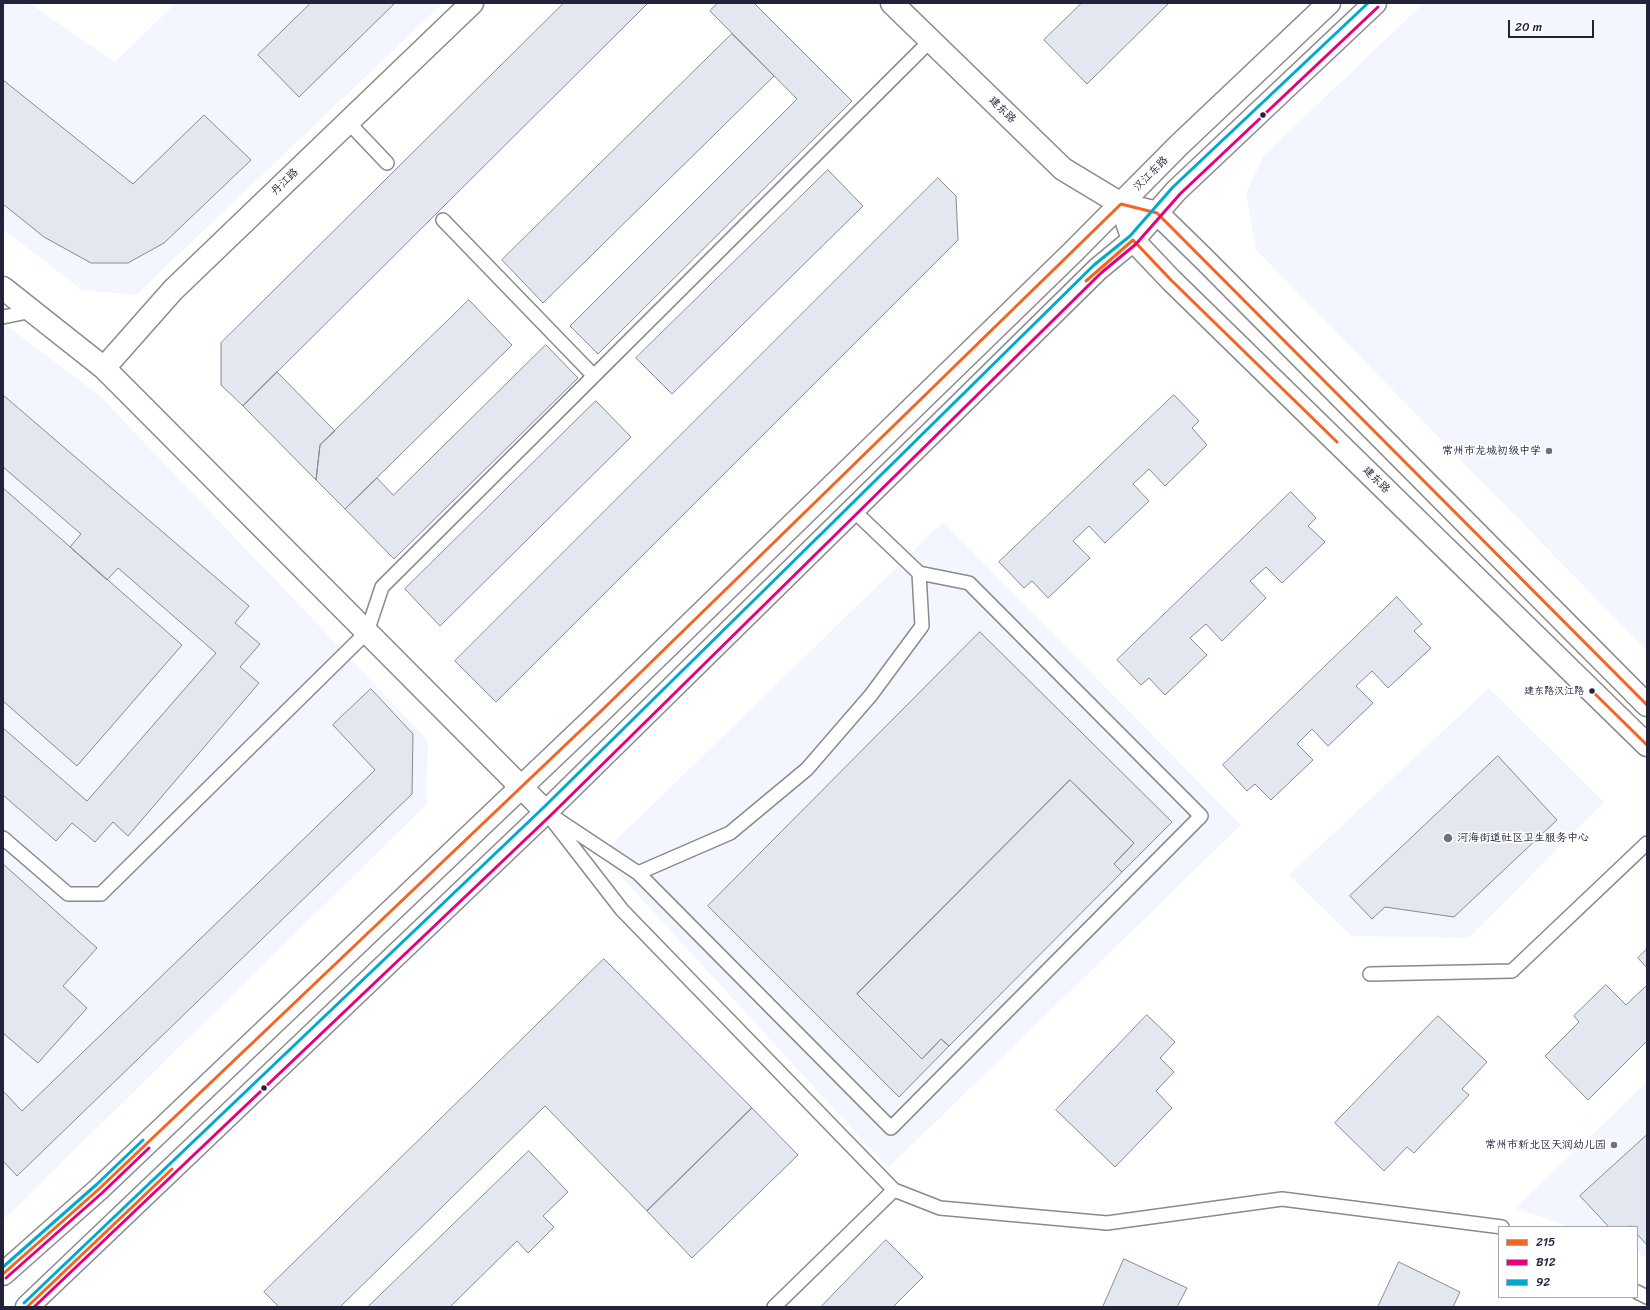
<!DOCTYPE html>
<meta charset="utf-8">
<style>
body{margin:0}
#map{position:relative;width:1650px;height:1310px;overflow:hidden;background:#fff;font-family:Sriracha,sans-serif}
canvas{display:block}
.frame{position:absolute;inset:0;border:4px solid #22223b;pointer-events:none}
.legend{position:absolute;left:1498px;top:1226px;width:140px;height:72px;box-sizing:border-box;background:#fff;border:1px solid #a7a7b1;margin:0;padding:5px 7px;list-style:none;font-size:12px;color:#22223b}
.legend li{display:flex;align-items:center;gap:8px;height:20px}
.legend b{width:20px;border:1px solid #a7a7b1}
.scale{position:absolute;left:1508px;top:20px;width:86px;height:18px;box-sizing:border-box;border:2px solid #22223b;border-top:0;padding-left:5px;font-size:12px;line-height:14px;white-space:nowrap;color:#22223b;-webkit-text-stroke:3px #fff;paint-order:stroke}
</style>
<div id="map">
<canvas width="1650" height="1310"></canvas>
<div class="frame"></div>
<ul class="legend">
<li><b style="height:5px;background:#f26522"></b>215</li>
<li><b style="height:5px;background:#e5007d"></b>B12</li>
<li><b style="height:5px;background:#00a9ce"></b>92</li>
</ul>
<div class="scale">20 m</div>
</div>
<script>
const context = document.querySelector('canvas').getContext('2d');
context.lineJoin = 'round';
function fill(path, color) { context.fillStyle = color; context.fill(path, 'evenodd'); }
function strokePath(path, color, width, dash) { context.strokeStyle = color; context.lineWidth = width; context.lineCap = dash ? 'butt' : 'round'; context.setLineDash(dash || []); context.stroke(path); }
function label(font, color, halo, rows, align = 'center') {
  context.font = font + ' Sriracha,"LXGW WenKai TC",sans-serif'; context.lineWidth = 3.5; context.setLineDash([]); context.textBaseline = 'middle'; context.strokeStyle = halo; context.fillStyle = color; for (const [text, x, y, turn = 0] of rows) {
    context.save(); context.translate(x, y); context.rotate((+turn || 0) * Math.PI / 180); context.textAlign = isNaN(turn) ? turn : align; if (halo) context.strokeText(text, 0, 0); context.fillText(text, 0, 0); context.restore();
  }
}
const built = new Path2D(`
 M3 3H29L115 62 176 3H443L136 295 82 290 3 229Z
 M1424 3H1647V651L1256 250 1246 193 1264 155Z
 M3 323 99 395 428 740 426 805 3 1220Z
 M943 522 1241 825 888 1168 601 855Z
 M1489 688 1604 802 1469 938 1351 936 1289 875Z
 M1647 1082V1259L1637 1252V1227H1570L1515 1208Z`);
const building = new Path2D(`
 M311 3H395L299 97 258 55Z
 M564 3H648L243 406 221 385V343Z
 M718 3H754L852 101 598 354 570 326 797 99 710 11Z
 M1082 3H1169L1087 84 1044 40Z
 M732 34 774 76 543 303 502 260Z
 M3 80 133 184 204 115 251 160 164 243 128 263H91L44 237 3 204Z
 M828 170 863 206 672 394 636 358Z
 M938 178 956 196 958 240 496 702 455 661Z
 M469 300 512 345 345 509 316 480 320 445Z
 M546 345 578 378 394 559 345 509 377 478 393 495Z
 M277 372 335 431 320 445 316 480 243 406Z
 M3 395 249 606 235 623 260 644 240 667 259 683 128 836 113 822 95 842 72 823 56 841 3 795V728L87 801 216 653 118 568 107 580 70 547 81 534 3 467Z
 M1174 395 1199 421 1192 428 1207 445 1165 486 1149 469 1133 484 1149 501 1105 543 1089 526 1073 541 1090 558 1048 598 1032 581 1024 588 999 562Z
 M596 401 631 437 440 626 405 589Z
 M3 488 182 645 77 766 3 701Z
 M1291 492 1316 518 1308 526 1325 542 1282 583 1266 567 1250 581 1266 598 1222 641 1206 624 1190 638 1207 655 1165 695 1149 678 1141 685 1117 660Z
 M1397 597 1422 624 1414 631 1431 648 1388 688 1372 671 1356 686 1373 703 1328 746 1312 729 1297 744 1313 760 1271 800 1255 784 1247 791 1223 765Z
 M980 632 1172 822 1122 872 1114 864 1134 843 1070 780 857 994 922 1059 941 1039 949 1046 899 1097 708 906Z
 M371 689 413 734 412 794 17 1176 3 1161V1091L22 1111 375 770 333 725Z
 M1498 756 1557 820 1454 917 1385 907 1372 919 1350 896Z
 M1070 780 1134 843 1114 864 1122 872 949 1046 941 1039 922 1059 857 994Z
 M3 864 97 948 63 986 87 1008 38 1063 3 1033Z
 M1647 949V968L1638 958Z
 M604 959 752 1108 647 1211 545 1106 340 1307H279L264 1292Z
 M1606 985 1626 1005 1647 985V1041L1588 1100 1545 1056 1579 1022 1574 1016Z
 M1147 1015 1175 1042 1160 1058 1174 1072 1156 1091 1172 1108 1115 1167 1056 1110Z
 M1438 1016 1487 1062 1462 1089 1469 1095 1414 1153 1407 1147 1384 1171 1335 1123Z
 M752 1108 798 1155 692 1258 647 1211Z
 M1647 1135V1245L1637 1234V1227L1629 1226 1628 1227H1609L1580 1196Z
 M529 1151 568 1192 543 1216 554 1227 528 1253 517 1241 450 1307H368Z
 M886 1240 923 1277 893 1307H821Z
 M1124 1259 1187 1288 1177 1307H1103Z
 M1399 1262 1460 1292 1453 1307H1378Z`);
const service = new Path2D(`
 M348 122 387 163
 M443 220 594 376
 M3 317 32 311
 M546 812 638 873 891 1128 1201 816 969 583 919 573 853 510
 M553 821 622 910 894 1190 940 1208 1107 1223 1282 1199 1502 1227
 M3 838 68 894H101L367 632 382 587 931 40
 M638 873 730 833 807 769 871 695 922 626 919 573
 M1370 974 1512 971 1647 843
 M1637 1292 1647 1297
 M774 1307 894 1190`);
const minor = new Path2D(`
 M892 3 1063 169 1121 204
 M3 288 104 368 546 812
 M104 368 173 290 472 3`);
const tertiary = new Path2D(`
 M1121 204 1133 240 1171 280 1647 745
 M1121 204 1157 213 1204 259 1647 705
 M3 1274 99 1189 599 713 1072 253 1179 145 1329 3
 M27 1307 546 812 1098 269 1133 240 1176 191 1375 3`);
const bus1 = new Path2D(`
 M1086 281 1133 240 1171 280 1337 442
 M1592 691 1647 745
 M3 1274 99 1189 599 713 1121 204 1157 213 1647 705
 M27 1307 172 1169`);
const bus2 = new Path2D(`
 M6 1278 102 1193 149 1148
 M34 1307 550 816 1101 273 1136 244 1180 194 1378 7`);
const bus3 = new Path2D(`
 M3 1267 96 1185 143 1140
 M24 1303 543 808 1094 265 1130 236 1173 187 1368 3`);
const markers = [
 [1263,115,3.5,"#22223b"],
 [1549,451,4,"#6f6f80"],
 [1592,691,3.5,"#22223b"],
 [1448,838,5,"#6f6f80"],
 [264,1088,3.5,"#22223b"],
 [1614,1145,4,"#6f6f80"]
];
const busNames = [
 ["建东路汉江路",1584,691]
];
const streetNames = [
 ["建东路",1002,110,44],
 ["汉江东路",1151,174,-45],
 ["丹江路",285,182,-44],
 ["建东路",1376,480,44]
];
const poiNames = [
 ["常州市龙城初级中学",1541,451],
 ["河海街道社区卫生服务中心",1457,838,"left"],
 ["常州市新北区天润幼儿园",1606,1145]
];
fill(built, '#f3f6fe');
fill(building, '#e2e7f0');
strokePath(building, '#8a8a8f', 1);
strokePath(service, '#8a8a8f', 16);
strokePath(minor, '#8a8a8f', 25);
strokePath(tertiary, '#8a8a8f', 25);
strokePath(service, '#fff', 13);
strokePath(minor, '#fff', 22);
strokePath(tertiary, '#fff', 22);
strokePath(bus1, '#f26522', 3);
strokePath(bus2, '#e5007d', 3);
strokePath(bus3, '#00a9ce', 3);
for (const [x, y, r, color] of markers) { const dot = new Path2D(); dot.arc(x, y, r, 0, 2 * Math.PI); context.fillStyle = color; context.fill(dot); strokePath(dot, '#fff', 1.5); }
label('10px', '#22223b', '#fff', busNames, 'right');
label('11px', '#22223b', '#fff', streetNames);
label('11px', '#22223b', '#fff', poiNames, 'right');
</script>
